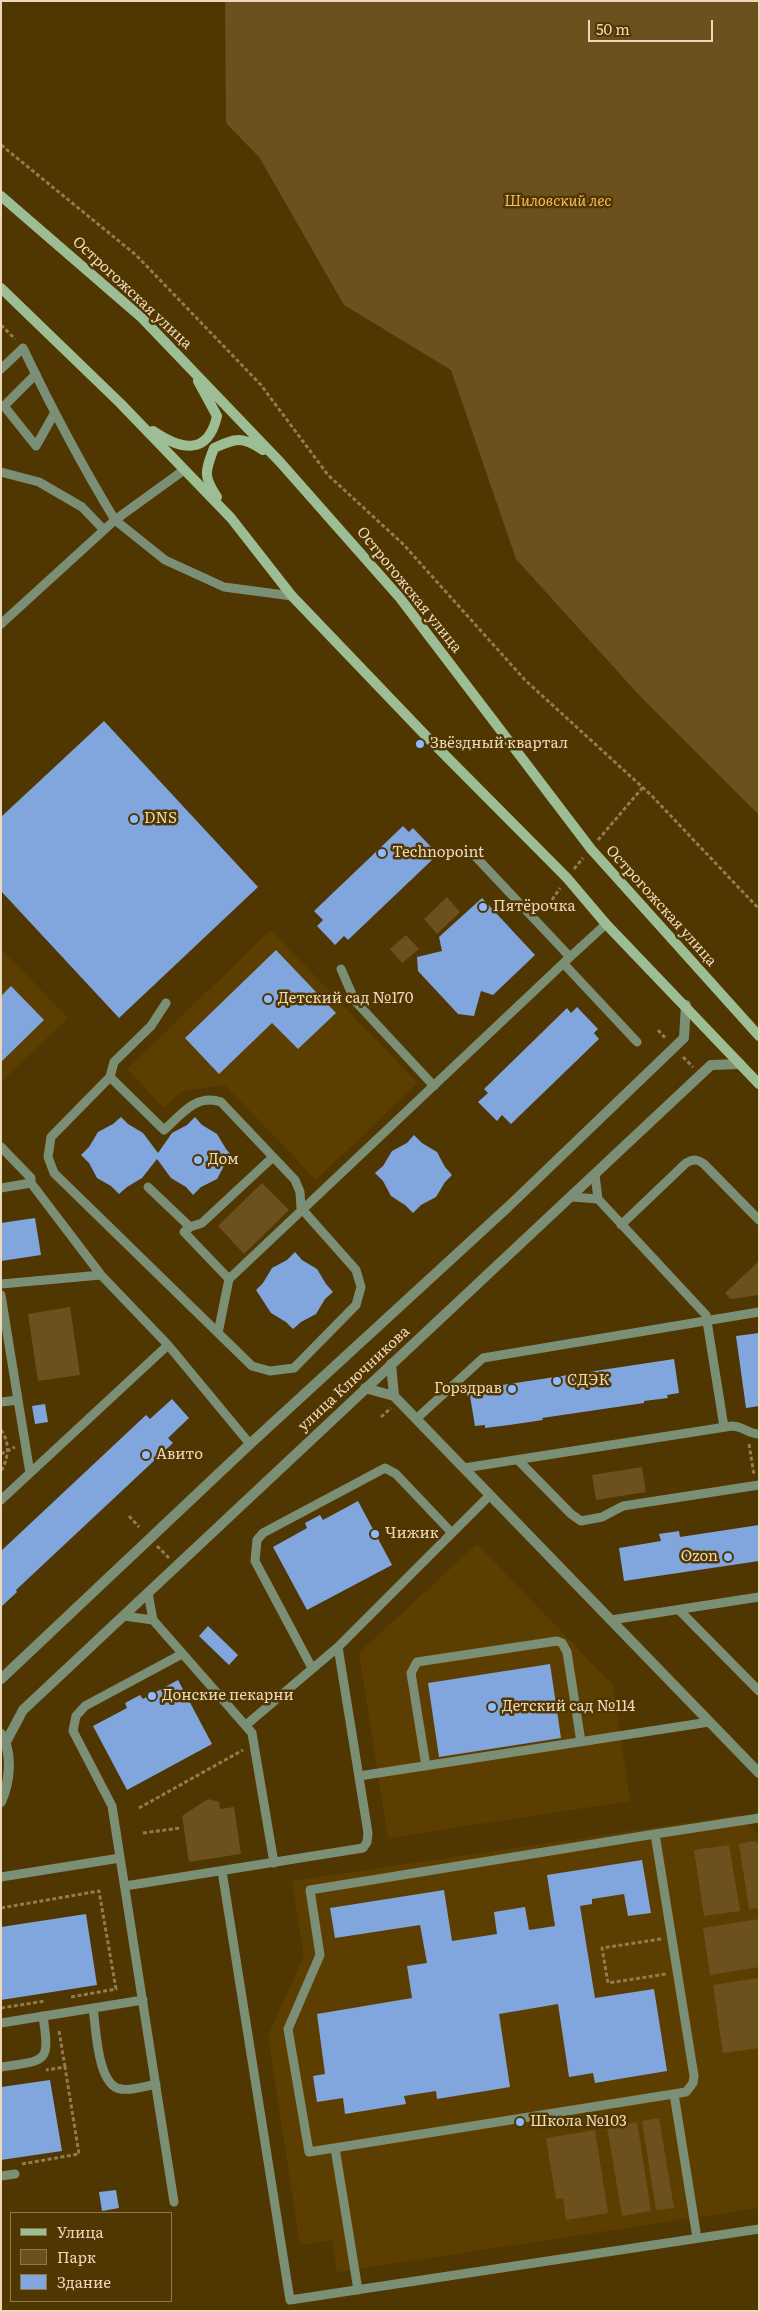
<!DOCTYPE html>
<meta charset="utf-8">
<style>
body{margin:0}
#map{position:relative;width:760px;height:2312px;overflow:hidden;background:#503600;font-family:Literata,serif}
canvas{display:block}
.frame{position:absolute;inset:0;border:2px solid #ecd9ba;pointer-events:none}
.legend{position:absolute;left:10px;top:2212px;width:162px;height:90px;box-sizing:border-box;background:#503600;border:1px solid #8e774a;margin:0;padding:6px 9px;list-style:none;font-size:15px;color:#ecd9ba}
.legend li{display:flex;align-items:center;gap:10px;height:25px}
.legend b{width:25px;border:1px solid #8e774a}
.scale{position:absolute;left:588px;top:20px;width:125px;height:22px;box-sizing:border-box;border:2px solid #ecd9ba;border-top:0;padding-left:6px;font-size:15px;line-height:18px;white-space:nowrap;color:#ecd9ba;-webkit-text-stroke:4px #503600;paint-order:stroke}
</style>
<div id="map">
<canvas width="760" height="2312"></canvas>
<div class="frame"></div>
<ul class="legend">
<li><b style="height:6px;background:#9dbd95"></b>Улица</li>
<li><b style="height:14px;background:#6c511f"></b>Парк</li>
<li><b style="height:14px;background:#81a5dd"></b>Здание</li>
</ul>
<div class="scale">50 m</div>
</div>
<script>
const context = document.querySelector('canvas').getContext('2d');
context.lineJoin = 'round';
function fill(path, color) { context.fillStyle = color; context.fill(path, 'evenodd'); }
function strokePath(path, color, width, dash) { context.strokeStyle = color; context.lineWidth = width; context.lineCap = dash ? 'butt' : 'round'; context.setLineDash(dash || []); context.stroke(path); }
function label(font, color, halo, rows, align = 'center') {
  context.font = font + ' Literata,serif'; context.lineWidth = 5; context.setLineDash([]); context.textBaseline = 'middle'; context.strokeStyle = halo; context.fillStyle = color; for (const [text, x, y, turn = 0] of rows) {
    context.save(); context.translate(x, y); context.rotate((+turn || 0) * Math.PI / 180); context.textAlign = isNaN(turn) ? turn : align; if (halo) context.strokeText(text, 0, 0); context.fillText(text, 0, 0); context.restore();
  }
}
const built = new Path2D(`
 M271 930 417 1083 316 1180 225 1085 182 1091 164 1108 127 1069Z
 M1 949 68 1018 1 1082Z
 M477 1544 613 1685 630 1801 388 1838 359 1653Z
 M739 1815 759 1836V2208L337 2272 332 2240 300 2245 268 2036 304 1956 292 1881Z`);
const green = new Path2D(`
 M225 1H759V815L638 694 516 559 451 370 344 305 259 157 226 123Z
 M447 897 460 912 437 934 424 919Z
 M406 935 419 949 402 963 390 949Z
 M262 1183 289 1210 244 1254 218 1226Z
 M759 1261V1295L731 1299 725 1293Z
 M70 1307 80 1375 38 1381 28 1314Z
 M642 1467 646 1492 596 1500 592 1475Z
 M208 1799 219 1802 220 1809 234 1807 241 1854 189 1862 182 1816Z
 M755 1841 759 1845V1908L749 1909 739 1844Z
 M729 1845 740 1911 704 1916 694 1850Z
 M759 1919V1967L710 1975 703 1928Z
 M759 1978V2048L723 2053 713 1985Z
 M659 2118 674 2208 656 2210 642 2121Z
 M637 2122 651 2211 622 2216 607 2127Z
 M595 2130 608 2213 566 2220 563 2198 556 2199 546 2138Z`);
const building = new Path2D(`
 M104 721 258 887 119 1018 1 891V817Z
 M403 826 409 832 413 828 434 850 428 856 432 860 348 940 344 936 335 945 317 926 323 920 314 911Z
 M482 898 535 955 493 995 481 991 474 1016 458 1014 418 971 417 957 442 951 439 937Z
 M276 950 336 1013 298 1049 272 1023 219 1074 185 1038Z
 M11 986 44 1020 1 1062V996Z
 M577 1007 598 1029 594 1033 599 1039 511 1124 502 1115 497 1121 478 1102 488 1093 484 1089 567 1008 571 1013Z
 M121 1117 128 1124 143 1133 158 1153 172 1133 187 1125 195 1117 202 1125 217 1134 226 1149 233 1157 225 1164 217 1179 201 1187 193 1195 186 1187 171 1178 157 1159 142 1178 127 1187 119 1194 111 1186 97 1178 89 1163 81 1155 89 1147 98 1132 113 1124Z
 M414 1135 422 1143 437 1152 445 1167 452 1175 445 1182 436 1197 421 1205 413 1213 405 1205 391 1196 383 1181 375 1173 383 1166 392 1151 407 1143Z
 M35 1218 41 1255 1 1261V1223Z
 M295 1252 302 1260 317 1269 326 1284 333 1292 325 1299 316 1314 301 1322 293 1329 286 1322 271 1313 256 1290 263 1283 272 1268 287 1260Z
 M759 1333V1406L746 1408 736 1336Z
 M674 1359 679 1393 667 1395 668 1398 644 1401V1403L542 1418 543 1420 509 1425 485 1428V1425L475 1426 469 1390Z
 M172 1399 189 1418 168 1438 173 1443 16 1590 17 1592 1 1607V1551L146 1415 150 1419Z
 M45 1404 48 1422 35 1424 32 1406Z
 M358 1501 392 1565 307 1610 273 1547 307 1528 305 1523 320 1515 323 1520Z
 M759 1525V1561L624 1581 619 1548 661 1541 659 1534 679 1531 680 1537Z
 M208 1626 238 1655 229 1665 199 1636Z
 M550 1664 561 1738 439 1757 428 1683Z
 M178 1680 212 1744 127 1790 93 1726 127 1708 125 1703 140 1695 143 1699Z
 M642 1860 651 1913 628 1916 624 1894 592 1899V1904L580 1906 595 1998 654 1989 667 2071 595 2083 593 2073 569 2077 558 2004 499 2014 510 2087 437 2099 436 2091 404 2096 406 2104 345 2114 343 2098 317 2102 313 2076 325 2074 317 2014 412 1998 407 1966 427 1963 420 1925 335 1938 330 1908 444 1890 452 1941 497 1934 494 1912 525 1907 529 1930 555 1926 547 1875Z
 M86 1914 97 1985 1 2000V1927Z
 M50 2080 62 2151 1 2160V2087Z
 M116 2190 119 2208 102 2211 99 2192Z`);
const path = new Path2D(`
 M1 145 136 255 261 385 328 475 403 544 525 680 651 795 759 909
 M1 325 15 339
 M598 840 643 787
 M574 869 583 858
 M552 900 560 888
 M658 1030 666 1039
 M683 1057 693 1067
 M381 1417 391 1408
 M1 1430C10 1442 9 1458 1 1471
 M749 1444 754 1475
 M1 1454 15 1447
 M129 1516 139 1527
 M157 1546 169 1558
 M139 1808 243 1750
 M143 1833 180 1828
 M1 1908 99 1891 116 1989 71 1997
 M661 1939 602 1948 608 1983 666 1974
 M1 2008 45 2001
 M59 2031 65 2067
 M22 2164 79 2154 65 2067 46 2070`);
const lane = new Path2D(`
 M1 369 23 348C51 407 81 464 115 520L184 470
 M36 374 4 406 36 446 54 414
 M1 472 39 482 82 507 104 530
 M1 624 115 520 165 560 224 587 292 596
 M475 856 570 957 606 924
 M564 964 637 1042
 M341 969 355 1001 434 1086
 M110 1077 164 1130C181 1115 196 1093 221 1102L295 1180 300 1192 301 1208 356 1270 361 1287 356 1305 294 1368 270 1371 252 1366 54 1173 48 1157 51 1137 110 1077 114 1062 151 1026 166 1003
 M1 1147 31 1178V1183L101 1275 168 1345 250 1444
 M595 1175 598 1199 706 1315 724 1427
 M148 1187 190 1227 202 1223 273 1157
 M1 1188 31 1183
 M572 1197 598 1199
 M621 1225 686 1163C694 1159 697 1159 704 1164L759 1220
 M190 1227 184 1232 229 1279 570 957
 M1 1284 101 1275
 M1 1295 18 1400 1 1402
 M218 1333 229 1279
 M18 1400 30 1473
 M416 1419 483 1358 759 1312
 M518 1460 571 1514 581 1521 602 1517 623 1506 759 1485
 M464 1468 732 1426C743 1426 748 1434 759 1434
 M1 1500 168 1345
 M148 1593 153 1620 252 1733 274 1863
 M679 1610 759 1691
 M124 1616 153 1620
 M611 1620 759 1597
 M312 1668 255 1561 257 1540 263 1533 385 1468 396 1474 452 1533
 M246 1725 338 1647 490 1495
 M426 1766 411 1673 417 1662 557 1641 562 1643 567 1652 581 1742
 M359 1776 709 1722
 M655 1834 694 2076 693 2083 686 2092 309 2152 288 2029 320 1955 310 1890Z
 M655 1834 759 1818
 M222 1871 290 2300 759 2229
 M1 1877 120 1858
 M125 1886 363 1848 367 1842 368 1833 338 1647
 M93 2008C96 2027 97 2086 121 2089 131 2091 146 2086 156 2084
 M1 2023 143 2000
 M1 2067C47 2060 50 2064 43 2016
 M674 2094 697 2238
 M335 2148 358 2290
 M1 2176 15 2174
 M174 2202 112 1806 73 1731 76 1716 85 1706 182 1654`);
const street = new Path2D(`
 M391 1364 394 1396
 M365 1388 394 1396 759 1773
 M1 1679 250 1444 508 1207 684 1038 686 1005
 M1 1734C13 1753 10 1782 1 1802
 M6 1742 23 1710 711 1065 740 1064`);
const secondary = new Path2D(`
 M1 196 142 318 280 462 400 598 591 849 759 1036
 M1 288 120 403 231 518 292 596 427 737 567 878 606 924 759 1084
 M153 431C181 450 208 456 217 416L198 381
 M217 497C203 476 205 472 214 448 236 438 242 436 263 450`);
const markers = [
 [420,744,5,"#8eb9fc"],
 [134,819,5,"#8eb9fc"],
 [382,853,5,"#8eb9fc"],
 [483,907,5,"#8eb9fc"],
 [268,999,5,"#8eb9fc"],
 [198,1160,5,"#8eb9fc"],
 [557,1381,5,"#8eb9fc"],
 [512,1389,5,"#8eb9fc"],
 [146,1455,5,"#8eb9fc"],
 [375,1534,5,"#8eb9fc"],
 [728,1557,5,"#8eb9fc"],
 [152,1696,5,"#8eb9fc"],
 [492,1707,5,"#8eb9fc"],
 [520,2122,5,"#8eb9fc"]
];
const parkNames = [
 ["Шиловский лес",558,202]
];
const streetNames = [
 ["Острогожская улица",132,293,43],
 ["Острогожская улица",409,590,51],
 ["Острогожская улица",661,906,48],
 ["улица Ключникова",354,1379,-43]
];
const poiNames = [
 ["Звёздный квартал",430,744],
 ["DNS",144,819],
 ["Technopoint",392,853],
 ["Пятёрочка",493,907],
 ["Детский сад №170",278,999],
 ["Дом",208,1160],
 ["СДЭК",567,1381],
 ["Горздрав",502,1389,"right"],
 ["Авито",156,1455],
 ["Чижик",385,1534],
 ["Ozon",718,1557,"right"],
 ["Донские пекарни",162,1696],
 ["Детский сад №114",502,1707],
 ["Школа №103",530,2122]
];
fill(built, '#5c3f00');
fill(green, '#6c511f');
fill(building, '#81a5dd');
strokePath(path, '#927b4f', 3, [4, 2.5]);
strokePath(lane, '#7b8e76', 9);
strokePath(street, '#7b8e76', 10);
strokePath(secondary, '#9dbd95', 10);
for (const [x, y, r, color] of markers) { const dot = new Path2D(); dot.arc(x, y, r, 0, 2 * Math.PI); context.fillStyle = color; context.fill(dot); strokePath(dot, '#503600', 2); }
label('italic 15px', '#f2bc60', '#503600', parkNames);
label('15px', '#ecd9ba', '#503600', streetNames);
label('15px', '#ecd9ba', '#503600', poiNames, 'left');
</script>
